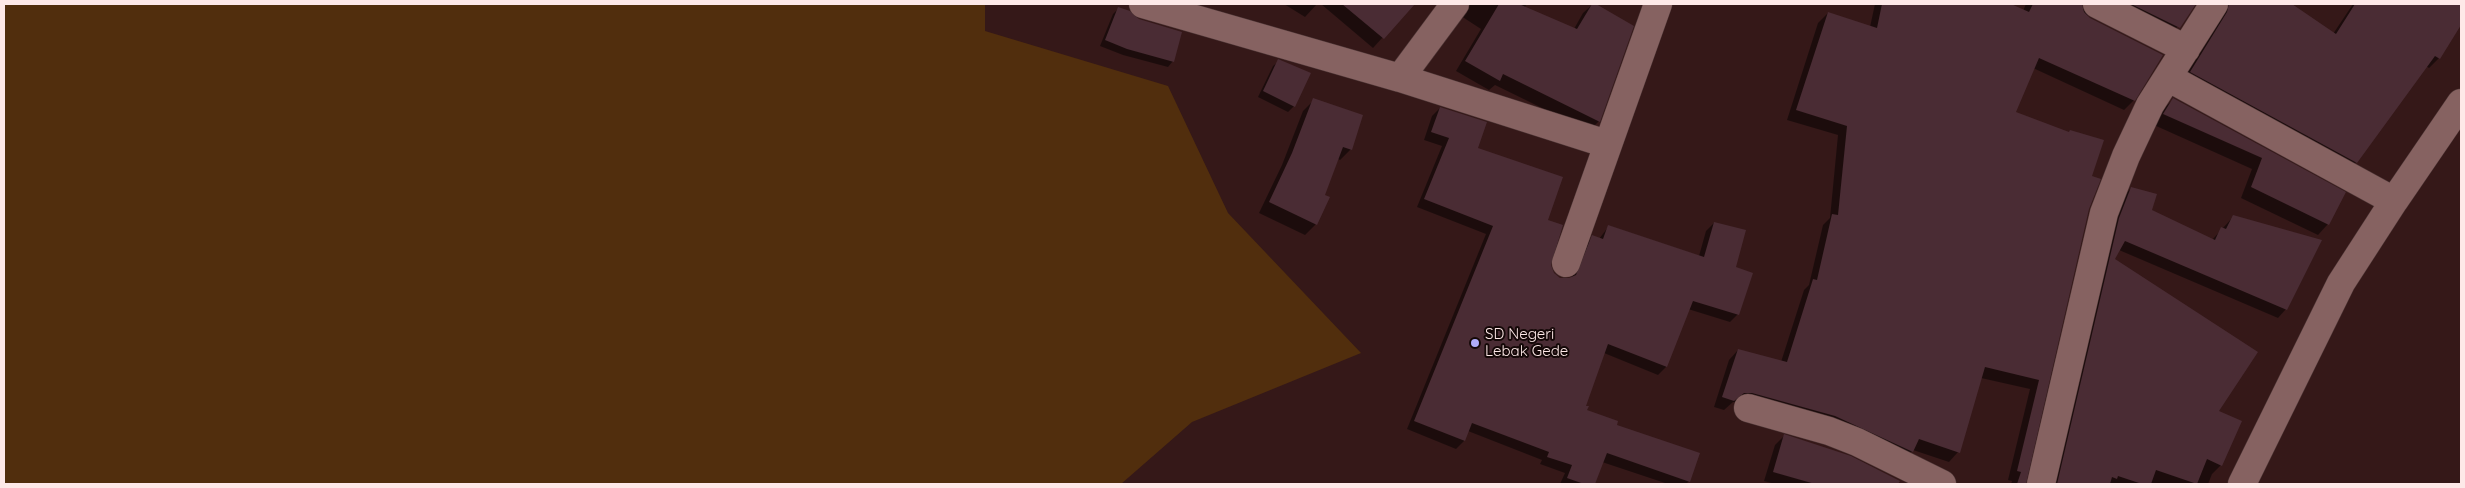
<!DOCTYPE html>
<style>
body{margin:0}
#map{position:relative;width:2465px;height:488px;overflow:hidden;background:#351818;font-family:Quicksand,sans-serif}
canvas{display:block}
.frame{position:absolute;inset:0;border:5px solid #fee9e8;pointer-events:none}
</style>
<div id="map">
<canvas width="2465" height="488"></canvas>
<div class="frame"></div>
</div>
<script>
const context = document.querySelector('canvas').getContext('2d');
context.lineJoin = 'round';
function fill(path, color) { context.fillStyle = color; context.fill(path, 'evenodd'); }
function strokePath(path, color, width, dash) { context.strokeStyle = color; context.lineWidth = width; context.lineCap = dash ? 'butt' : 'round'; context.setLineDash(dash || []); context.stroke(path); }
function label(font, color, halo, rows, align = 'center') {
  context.font = font + ' Quicksand,sans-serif'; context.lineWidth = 4; context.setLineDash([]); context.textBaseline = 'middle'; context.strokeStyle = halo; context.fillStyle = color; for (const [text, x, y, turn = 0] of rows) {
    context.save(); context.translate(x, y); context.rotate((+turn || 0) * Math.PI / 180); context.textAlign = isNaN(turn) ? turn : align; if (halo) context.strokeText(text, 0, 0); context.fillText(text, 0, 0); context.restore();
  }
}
const green = new Path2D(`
 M4 4H985V31L1168 86 1228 213 1361 353 1192 422 1121 484H4Z`);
const shadow = new Path2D(`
 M1284 4H1317L1305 17Z
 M1321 4H1413L1373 48Z
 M1456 4H1527L1524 8 1574 29 1583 13 1593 4 1632 26 1599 121 1589 131 1495 85 1489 90 1456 71 1481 29 1461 16Z
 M1875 4H2007L2023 11 2026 4H2081L2134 100 2124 110 2033 68 2015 113 2091 177 2088 209 2025 479 2020 484H2011L2012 481 2008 480 2030 389 1981 378 1958 452 1949 462 1913 450 1902 461 1742 402H1733L1724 410 1714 407 1729 360 1738 350 1781 362 1804 290 1809 285 1823 225 1830 218 1838 135 1787 120 1818 23 1828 13 1870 27Z
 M2103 4H2196L2169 37Z
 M2216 4H2290L2333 34 2353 4H2461V23L2439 58 2429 68 2426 66 2356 162 2346 172 2181 81Z
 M1119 8 1173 61 1168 67 1123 55 1100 46 1113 14Z
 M1279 61 1294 106 1288 112 1258 97 1273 66Z
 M1314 100 1351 149 1340 160 1338 159 1323 196 1316 224 1305 235 1259 213 1282 165 1303 111Z
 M2173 100 2344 193 2328 224 2318 235 2241 198 2252 169 2154 125 2162 110Z
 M1440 108 1546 221 1549 265 1553 274 1560 279H1571L1585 245 1593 237 1599 239 1609 226 1699 256 1706 231 1714 223 1735 268 1738 314 1730 322 1688 309 1666 367 1658 375 1604 353 1584 406 1586 411 1615 426 1689 481 1686 484H1668L1602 462 1594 484H1560L1565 473 1540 464 1542 460 1468 431 1464 441 1456 449 1407 429 1486 234 1417 207 1442 146 1424 140 1432 116Z
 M2131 188 2151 211 2212 240 2233 217 2286 309 2278 318 2119 250 2114 260 2217 412 2221 465 2212 474 2208 484H2050L2111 227 2123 197Z
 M1784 436 1898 481 1897 484H1775L1764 481 1775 445Z`);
const building = new Path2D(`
 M1342 4H1415L1384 39Z
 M1499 4H1519L1577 29 1592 4H1596L1634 26 1600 122 1503 74 1500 81 1465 61Z
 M1882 4H2011L2029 12 2033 4H2082L2084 12 2090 18 2163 55 2135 101 2039 58 2016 112 2069 132 2070 130 2104 140 2092 176 2101 179 2089 209 2026 484H2017L2021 472 2017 471 2039 380 1985 367 1960 453 1919 439 1913 452 1835 416 1752 393H1744L1734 401 1722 397 1738 349 1787 362 1813 279 1817 280 1832 214 1838 215 1847 126 1796 110 1828 12 1877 28Z
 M2131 4H2196L2180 28Z
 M2229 4H2292L2336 34 2355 4H2461V25L2440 59 2435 56 2357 163 2190 72 2227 12Z
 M1118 7 1130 11 1139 19 1182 32 1174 62 1127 49 1105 40Z
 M1278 59 1311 73 1295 107 1263 91Z
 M1313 98 1363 115 1352 150 1343 147 1325 195 1330 197 1317 225 1269 202 1292 153Z
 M2173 98 2346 192 2329 225 2251 187 2262 158 2163 114Z
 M1440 107 1487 122 1478 148 1563 177 1548 220 1563 225 1551 265 1554 273 1560 278H1569L1576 275 1592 235 1603 239 1608 225 1704 257 1714 222 1746 230 1736 267 1753 273 1739 315 1693 301 1667 367 1608 344 1586 406H1589L1587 410 1618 421 1617 425 1700 453 1690 482 1607 453 1595 484H1584L1567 478 1572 465 1547 457 1549 452 1472 423 1465 441 1414 421 1493 226 1424 199 1449 138 1431 132Z
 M2131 187 2157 194 2152 210 2215 240 2221 227 2226 229 2233 215 2322 240 2287 310 2125 241 2115 259 2258 352 2219 411 2242 421 2222 466 2207 459 2197 484 2156 470 2151 484H2142L2118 476 2117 479 2112 477 2110 484H2057L2119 218Z
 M1784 434 1851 456 1900 481 1898 484H1815L1773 472Z`);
const minor = new Path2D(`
 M1143 4 1400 78 1607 144
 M2097 4 2186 49
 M1400 78 1455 4
 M2169 78 2394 201
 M1566 263 1658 4
 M1748 408 1829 431 1857 442 1942 484
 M2041 484 2104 213 2126 156 2150 105 2214 4
 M2242 484 2341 283 2394 201 2461 103`);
const markers = [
 [1475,343,5,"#b1adfa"]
];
const poiNames = [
 ["SD Negeri",1485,334],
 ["Lebak Gede",1485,351]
];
fill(green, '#512e0d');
fill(shadow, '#0007');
fill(building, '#4a2c34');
strokePath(minor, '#4d3636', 29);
strokePath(minor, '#866261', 28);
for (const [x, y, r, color] of markers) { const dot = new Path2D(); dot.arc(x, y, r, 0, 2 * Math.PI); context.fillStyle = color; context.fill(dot); strokePath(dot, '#140807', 2); }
label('15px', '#fee9e8', '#140807', poiNames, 'left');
</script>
